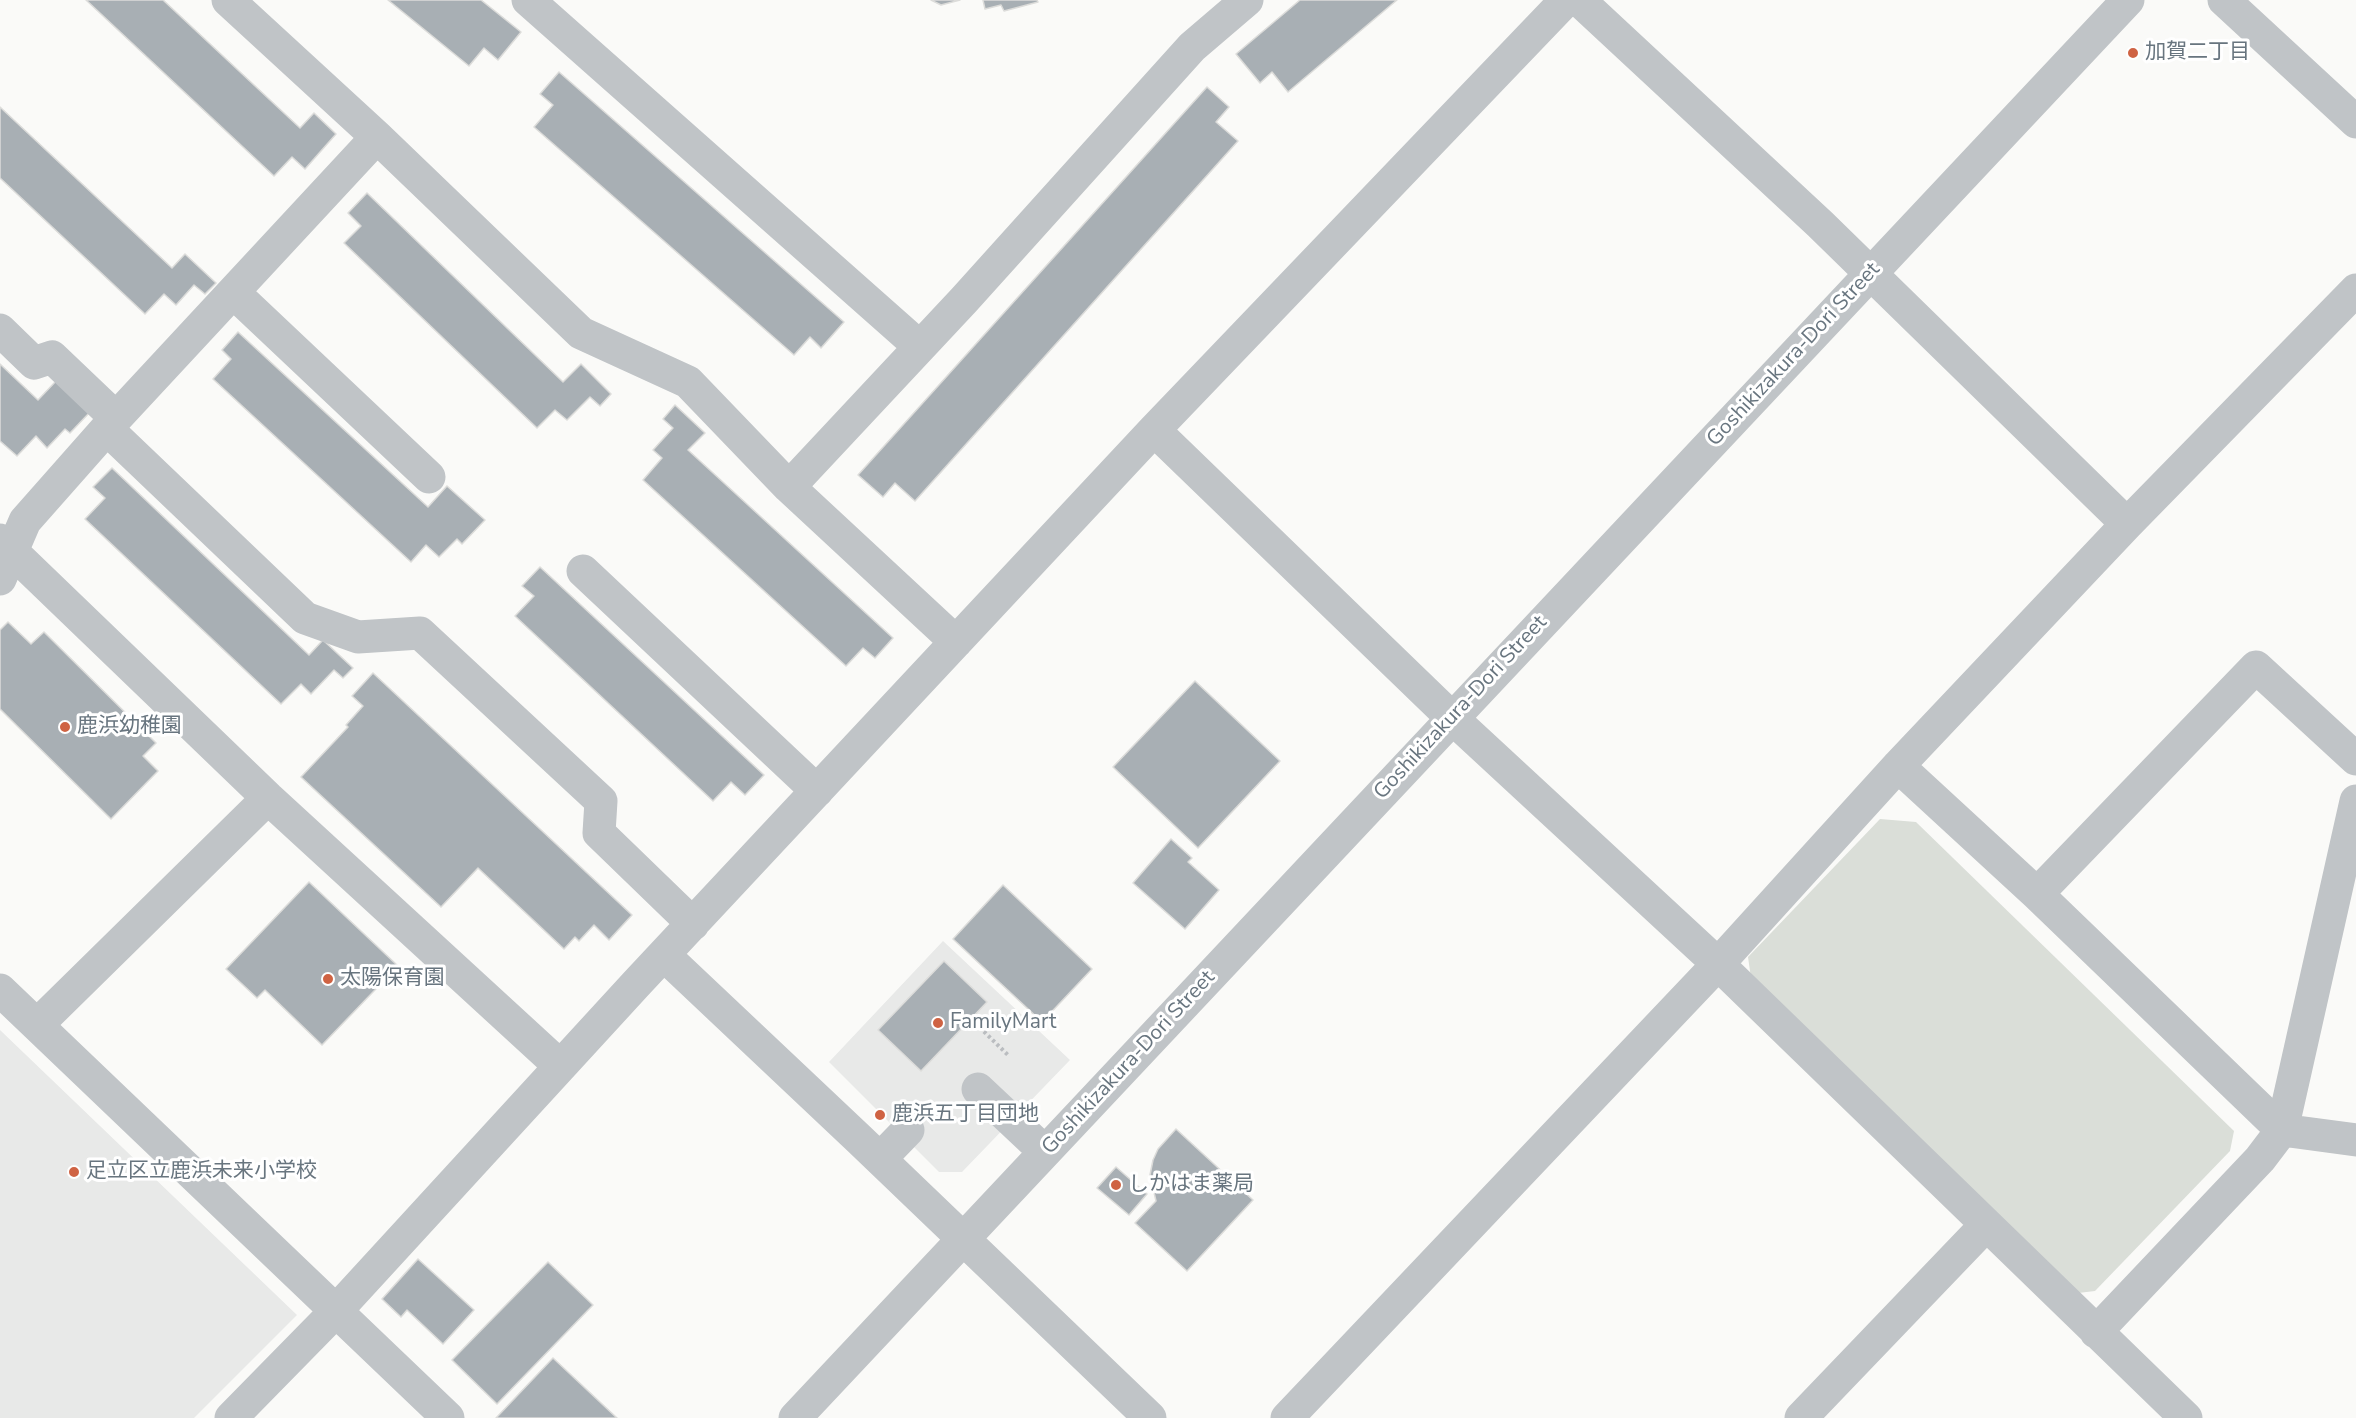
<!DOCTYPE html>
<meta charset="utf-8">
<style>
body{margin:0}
canvas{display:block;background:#fafaf8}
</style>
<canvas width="2356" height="1418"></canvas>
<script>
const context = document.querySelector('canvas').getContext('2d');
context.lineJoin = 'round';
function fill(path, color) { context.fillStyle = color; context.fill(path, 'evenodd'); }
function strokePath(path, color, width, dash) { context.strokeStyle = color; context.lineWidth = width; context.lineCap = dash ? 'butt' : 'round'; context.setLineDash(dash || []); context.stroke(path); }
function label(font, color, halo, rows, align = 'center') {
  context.font = font + ' "Nunito Sans","Noto Sans JP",sans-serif'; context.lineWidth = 6; context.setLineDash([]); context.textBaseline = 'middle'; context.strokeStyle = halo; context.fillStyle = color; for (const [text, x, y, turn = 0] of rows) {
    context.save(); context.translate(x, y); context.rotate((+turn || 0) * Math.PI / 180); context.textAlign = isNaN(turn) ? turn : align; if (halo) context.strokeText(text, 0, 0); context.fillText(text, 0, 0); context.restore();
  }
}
const built = new Path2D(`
 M943 941 1070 1060 962 1172H939L829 1062Z
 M0 1030 297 1315 194 1418H0Z`);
const green = new Path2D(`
 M1880 819 1916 822 2234 1131 2230 1151 2095 1291 2078 1293 1751 978 1748 957Z`);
const building = new Path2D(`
 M86 0H163L300 128 314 113 336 134 305 169 292 157 274 176Z
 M388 0H481L521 32 498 60 484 48 469 66Z
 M931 0H960L941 5Z
 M983 0H1037L1038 2 1004 11 1001 5 985 9Z
 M1300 0H1397L1288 92 1272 72 1260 83 1236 54Z
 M559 72 844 322 821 348 810 337 794 355 534 127 553 105 540 94Z
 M1207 87 1229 107 1216 122 1238 141 915 501 895 483 883 497 858 475Z
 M0 107 172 268 185 254 216 283 205 294 194 285 176 305 164 294 145 314 0 178Z
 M367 193 563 382 581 364 611 394 600 406 590 397 567 420 555 410 537 428 344 243 361 226 348 213Z
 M238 332 428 507 447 486 485 520 462 544 457 539 439 557 426 545 411 562 213 379 231 359 222 350Z
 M0 364 38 400 57 380 91 411 70 433 65 429 47 448 36 436 17 456 0 441Z
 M675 405 705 433 688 450 893 638 875 658 863 648 846 666 643 480 662 458 653 450 673 428 663 419Z
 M112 468 309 655 323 640 353 668 343 678 334 670 311 694 301 684 281 704 85 519 105 498 93 487Z
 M540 567 764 775 745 795 731 782 713 801 515 616 534 596 522 586Z
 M8 622 31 644 44 632 156 743 143 756 158 771 111 819 0 709V630Z
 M373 673 632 915 609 940 594 925 579 941 575 937 564 949 478 868 441 907 301 777 348 727 346 725 363 706 352 696Z
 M1195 681 1280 761 1198 848 1113 767Z
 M1171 839 1192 858 1188 862 1219 890 1185 929 1133 883Z
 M309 882 398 966 322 1045 265 990 257 998 226 969Z
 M1003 885 1092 969 1042 1022 953 939Z
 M944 961 987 1002 921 1071 878 1030Z
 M1176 1129 1253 1200 1187 1271 1135 1223 1156 1201 1150 1175 1153 1160 1158 1149Z
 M1116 1167 1147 1194 1129 1215 1097 1188Z
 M418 1259 474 1310 443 1344 407 1310 401 1317 382 1299Z
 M548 1262 593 1305 497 1404 452 1360Z
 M553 1358 617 1418H496Z`);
const path = new Path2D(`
 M971 1019 1009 1056`);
const minor = new Path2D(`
 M228 0 377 137 581 333 688 382 789 487 956 642
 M528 0 920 347
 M1579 0 1820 224 2127 524
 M2224 0 2356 122
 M233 292 429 477
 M0 330 34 363 52 357 116 418
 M107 429 305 618 358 637 420 633 601 801 599 833 693 924
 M1154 430 1452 718 1718 964 2186 1418
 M789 487 964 300 1192 47 1247 0
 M0 540 268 798 560 1066
 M583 571 817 791
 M0 579 25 521 116 418 377 137
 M1898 766 2037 894 2282 1130
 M2037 894 2256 667 2356 759
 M664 955 859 1139 1150 1418
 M0 990 448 1418
 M37 1025 268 798
 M978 1089 1045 1152
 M2282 1130 2356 801
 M880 1159 908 1130
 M2096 1332 2260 1159 2282 1130 2356 1140
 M231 1418 335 1312 636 984 1154 430 1566 0
 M795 1418 2128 0
 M1287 1418 1718 964 1898 766 2127 524 2356 290
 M1801 1418 1986 1225`);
const markers = [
 [2133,53,6,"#cf6343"],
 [65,727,6,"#cf6343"],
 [328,979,6,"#cf6343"],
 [938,1023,6,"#cf6343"],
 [880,1115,6,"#cf6343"],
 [74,1172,6,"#cf6343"],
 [1116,1185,6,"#cf6343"]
];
const poiNames = [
 ["加賀二丁目",2145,53],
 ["鹿浜幼稚園",77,727],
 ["太陽保育園",340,979],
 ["FamilyMart",950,1023],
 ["鹿浜五丁目団地",892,1115],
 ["足立区立鹿浜未来小学校",86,1172],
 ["しかはま薬局",1128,1185]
];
const streetNames = [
 ["Goshikizakura-Dori Street",1794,355,-47],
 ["Goshikizakura-Dori Street",1461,708,-47],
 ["Goshikizakura-Dori Street",1129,1063,-47]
];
fill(built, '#e8e9e8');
fill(green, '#daded8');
fill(building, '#a8afb4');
strokePath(building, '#dcdcda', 1.5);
strokePath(path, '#babdc0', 4, [3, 3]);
strokePath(minor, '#c0c4c7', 33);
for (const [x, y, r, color] of markers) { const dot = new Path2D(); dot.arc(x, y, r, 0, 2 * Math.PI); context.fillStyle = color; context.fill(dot); strokePath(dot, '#fff', 2); }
label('21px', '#68757f', '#fff', poiNames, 'left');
label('21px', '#68757f', '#fff', streetNames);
</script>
